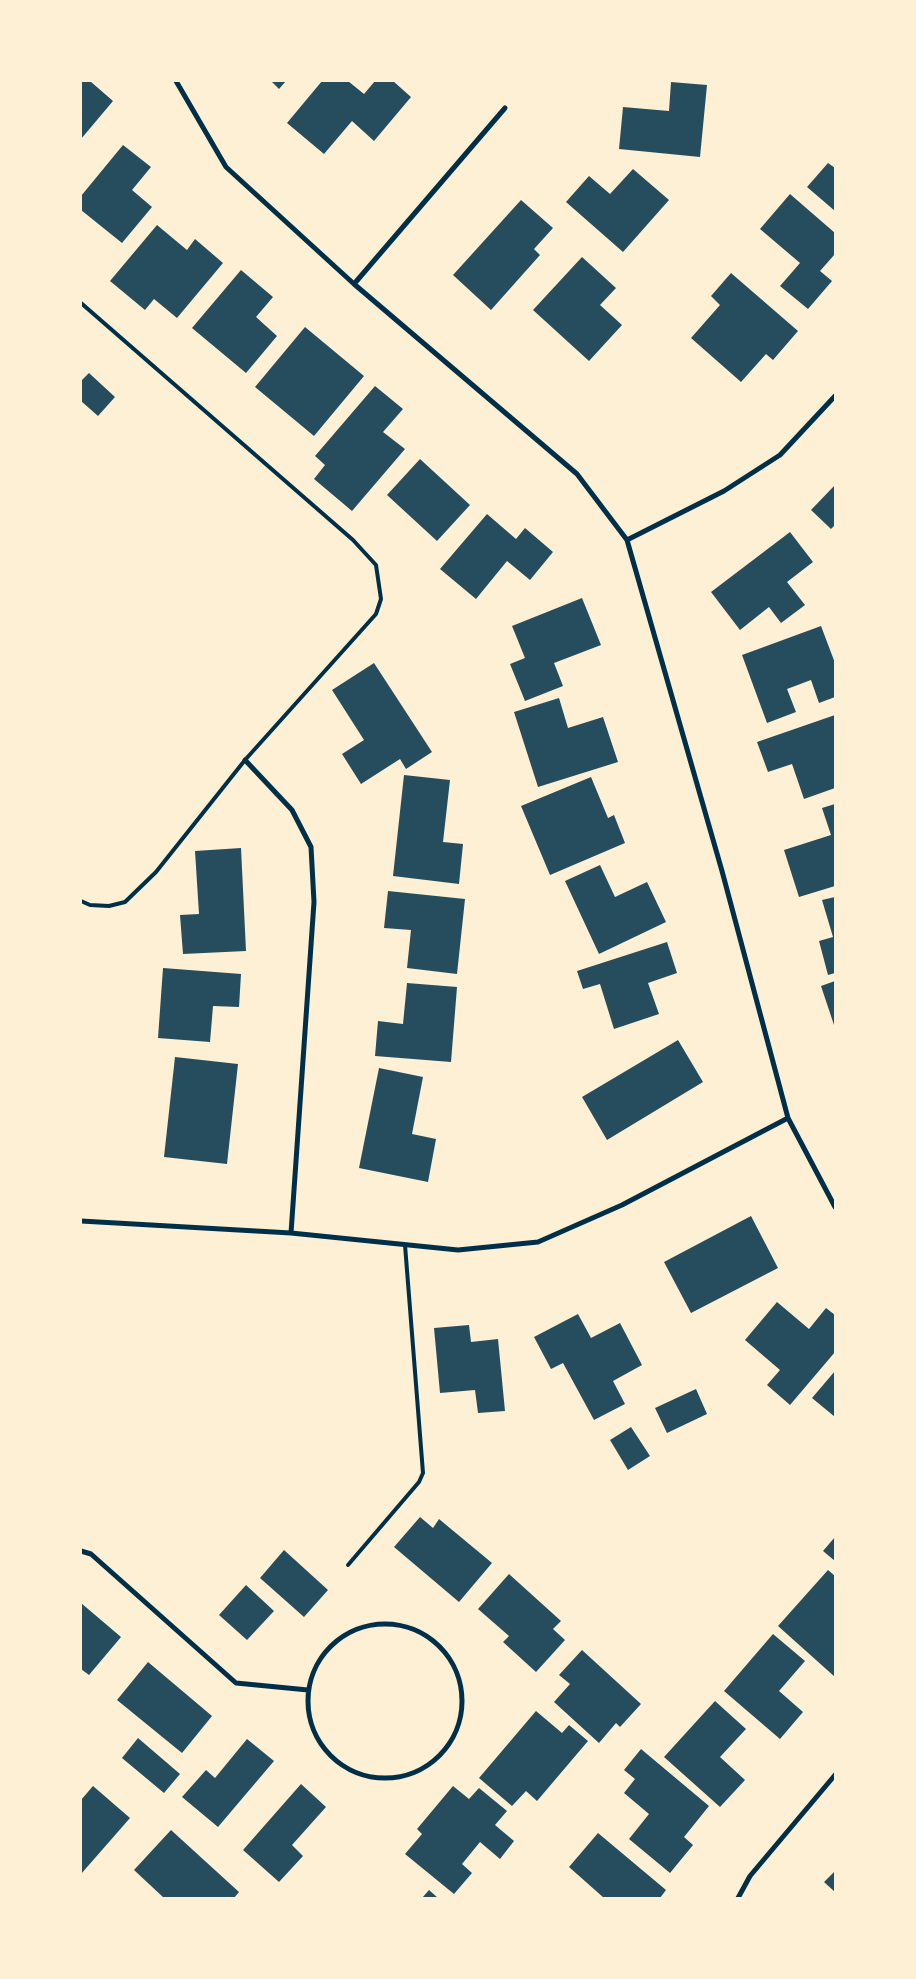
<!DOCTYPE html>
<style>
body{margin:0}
#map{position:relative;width:916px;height:1979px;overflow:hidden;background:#fdf0d5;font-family:Arial,sans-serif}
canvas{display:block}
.frame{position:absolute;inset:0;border:82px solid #fdf0d5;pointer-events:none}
</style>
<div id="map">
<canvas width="916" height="1979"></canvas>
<div class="frame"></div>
</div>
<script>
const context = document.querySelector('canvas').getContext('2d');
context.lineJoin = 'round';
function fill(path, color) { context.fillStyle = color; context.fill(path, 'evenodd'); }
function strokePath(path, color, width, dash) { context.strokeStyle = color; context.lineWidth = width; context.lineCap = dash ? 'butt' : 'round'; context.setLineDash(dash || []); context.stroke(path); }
const building = new Path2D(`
 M81 81H90L113 101 81 139Z
 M271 81H286L279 89Z
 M322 81H348L364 94 375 81H393L411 97 374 141 352 121 324 154 287 123Z
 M671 82 707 85 700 157 619 149 623 107 669 111Z
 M123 145 151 167 132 190 152 207 122 243 81 210V196Z
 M828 163 835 168V211L807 187Z
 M633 169 669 200 623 252 566 202 589 176 610 194Z
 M790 194 835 233V254L820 271 832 281 808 309 780 286 800 263 760 229Z
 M521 200 553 228 534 249 540 255 491 310 453 275Z
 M157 225 187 250 195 239 223 263 177 318 154 299 145 310 110 281Z
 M582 257 616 288 600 305 622 325 589 361 533 310Z
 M241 270 273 297 256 317 277 336 246 373 192 328Z
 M731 273 798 331 773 360 766 354 741 382 691 338 720 305 711 296Z
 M305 327 364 376 314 436 255 387Z
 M89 373 115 397 98 416 81 401V381Z
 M375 386 403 409 383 432 405 449 352 511 314 479 325 465 315 456Z
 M420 459 470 505 437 541 387 495Z
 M835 485V525L831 529 811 510Z
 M487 514 516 539 525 528 553 552 530 580 507 561 476 599 440 569Z
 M790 532 813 562 787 582 805 605 781 623 769 607 740 630 711 592Z
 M582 598 601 645 554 663 563 686 525 701 510 664 525 658 512 626Z
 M821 626 835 663V697L819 703 811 680 787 689 796 712 767 723 742 655Z
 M374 663 432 752 406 769 400 759 361 784 342 754 364 740 332 690Z
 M559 698 568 728 603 717 618 762 538 787 514 712Z
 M835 715V788L804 799 792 764 768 772 757 742Z
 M404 775 450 780 443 842 463 844 459 884 393 876Z
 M591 777 608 818 614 815 625 843 550 875 521 806Z
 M835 804V886L799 897 784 850 831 835 822 808Z
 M241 848 246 951 183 954 180 915 199 914 195 851Z
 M600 865 615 897 647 882 666 922 599 954 565 881Z
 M388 891 465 899 457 974 407 968 411 930 384 928Z
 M835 897V973L828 975 819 941 833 937 822 900Z
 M667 942 677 973 648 983 659 1014 614 1029 600 984 583 989 577 971Z
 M163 968 241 974 239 1007 213 1006 210 1042 158 1038Z
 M835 981V1025H834L821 986Z
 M407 983 457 987 451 1062 375 1056 378 1021 403 1024Z
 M678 1040 703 1082 607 1140 582 1097Z
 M175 1057 238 1064 227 1164 164 1157Z
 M379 1068 423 1077 412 1134 436 1139 428 1182 359 1168Z
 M751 1216 778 1268 691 1313 664 1262Z
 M777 1302 809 1329 826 1308 835 1315V1352L790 1405 767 1385 780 1370 745 1340Z
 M578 1314 591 1338 620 1323 642 1365 613 1381 625 1404 594 1420 563 1363 551 1369 534 1337Z
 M469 1325 471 1342 498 1339 505 1411 478 1413 475 1390 440 1393 434 1328Z
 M835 1371V1417L812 1398Z
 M696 1389 707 1414 667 1433 655 1408Z
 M631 1427 650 1456 628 1470 610 1440Z
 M420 1517 433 1528 439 1519 492 1563 459 1602 394 1547Z
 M835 1537V1561L823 1551Z
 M284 1550 328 1590 304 1617 260 1578Z
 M828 1570 835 1576V1677L778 1626Z
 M509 1574 561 1621 553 1629 565 1640 536 1672 503 1642 509 1636 478 1609Z
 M246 1585 274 1611 247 1640 219 1615Z
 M81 1603 121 1637 89 1675 81 1669Z
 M773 1634 805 1661 779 1691 803 1712 780 1739 724 1691Z
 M582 1650 641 1704 620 1727 616 1723 599 1743 554 1702 570 1684 559 1675Z
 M148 1662 212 1716 182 1753 117 1700Z
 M715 1701 746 1729 720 1757 745 1780 720 1807 664 1757Z
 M536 1711 562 1733 569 1725 588 1741 537 1801 526 1791 512 1806 479 1778Z
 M138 1738 180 1774 164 1793 122 1758Z
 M247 1739 274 1761 218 1827 182 1797 206 1770 215 1778Z
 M641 1749 709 1806 684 1837 693 1845 670 1873 629 1839 649 1814 624 1793 635 1779 624 1770Z
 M301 1784 326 1807 292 1845 303 1856 279 1882 243 1850Z
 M93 1786 130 1818 81 1874V1800Z
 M453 1786 469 1799 479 1788 507 1811 495 1825 514 1841 500 1859 480 1842 462 1864 472 1873 454 1894 405 1854 422 1834 417 1829Z
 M171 1830 239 1892 234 1898H164L134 1870Z
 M598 1833 666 1890 660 1898H604L569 1867Z
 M835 1871V1892L824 1882Z
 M429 1890 438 1898H422Z`);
const service = new Path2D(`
 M81 303 353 540 376 565 381 599 376 614 245 760 156 872 125 902 109 906 90 905 81 901
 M348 1565 419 1482 423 1473 405 1245`);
const minor = new Path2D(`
 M176 81 226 167 354 284 577 474 627 540 722 871 788 1118 835 1207
 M354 284 505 108
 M627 540 724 491 780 455 835 396
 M245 760 292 810 311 847 314 902 291 1233
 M81 1221 291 1233 458 1250 538 1242 622 1205 788 1118
 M81 1551 91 1554 236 1683 308 1690
 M308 1701a77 77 0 1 1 154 0a77 77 0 1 1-154 0Z
 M738 1898 750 1876 835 1775`);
fill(building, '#264d5e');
strokePath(service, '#003049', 4);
strokePath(minor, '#003049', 5);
</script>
